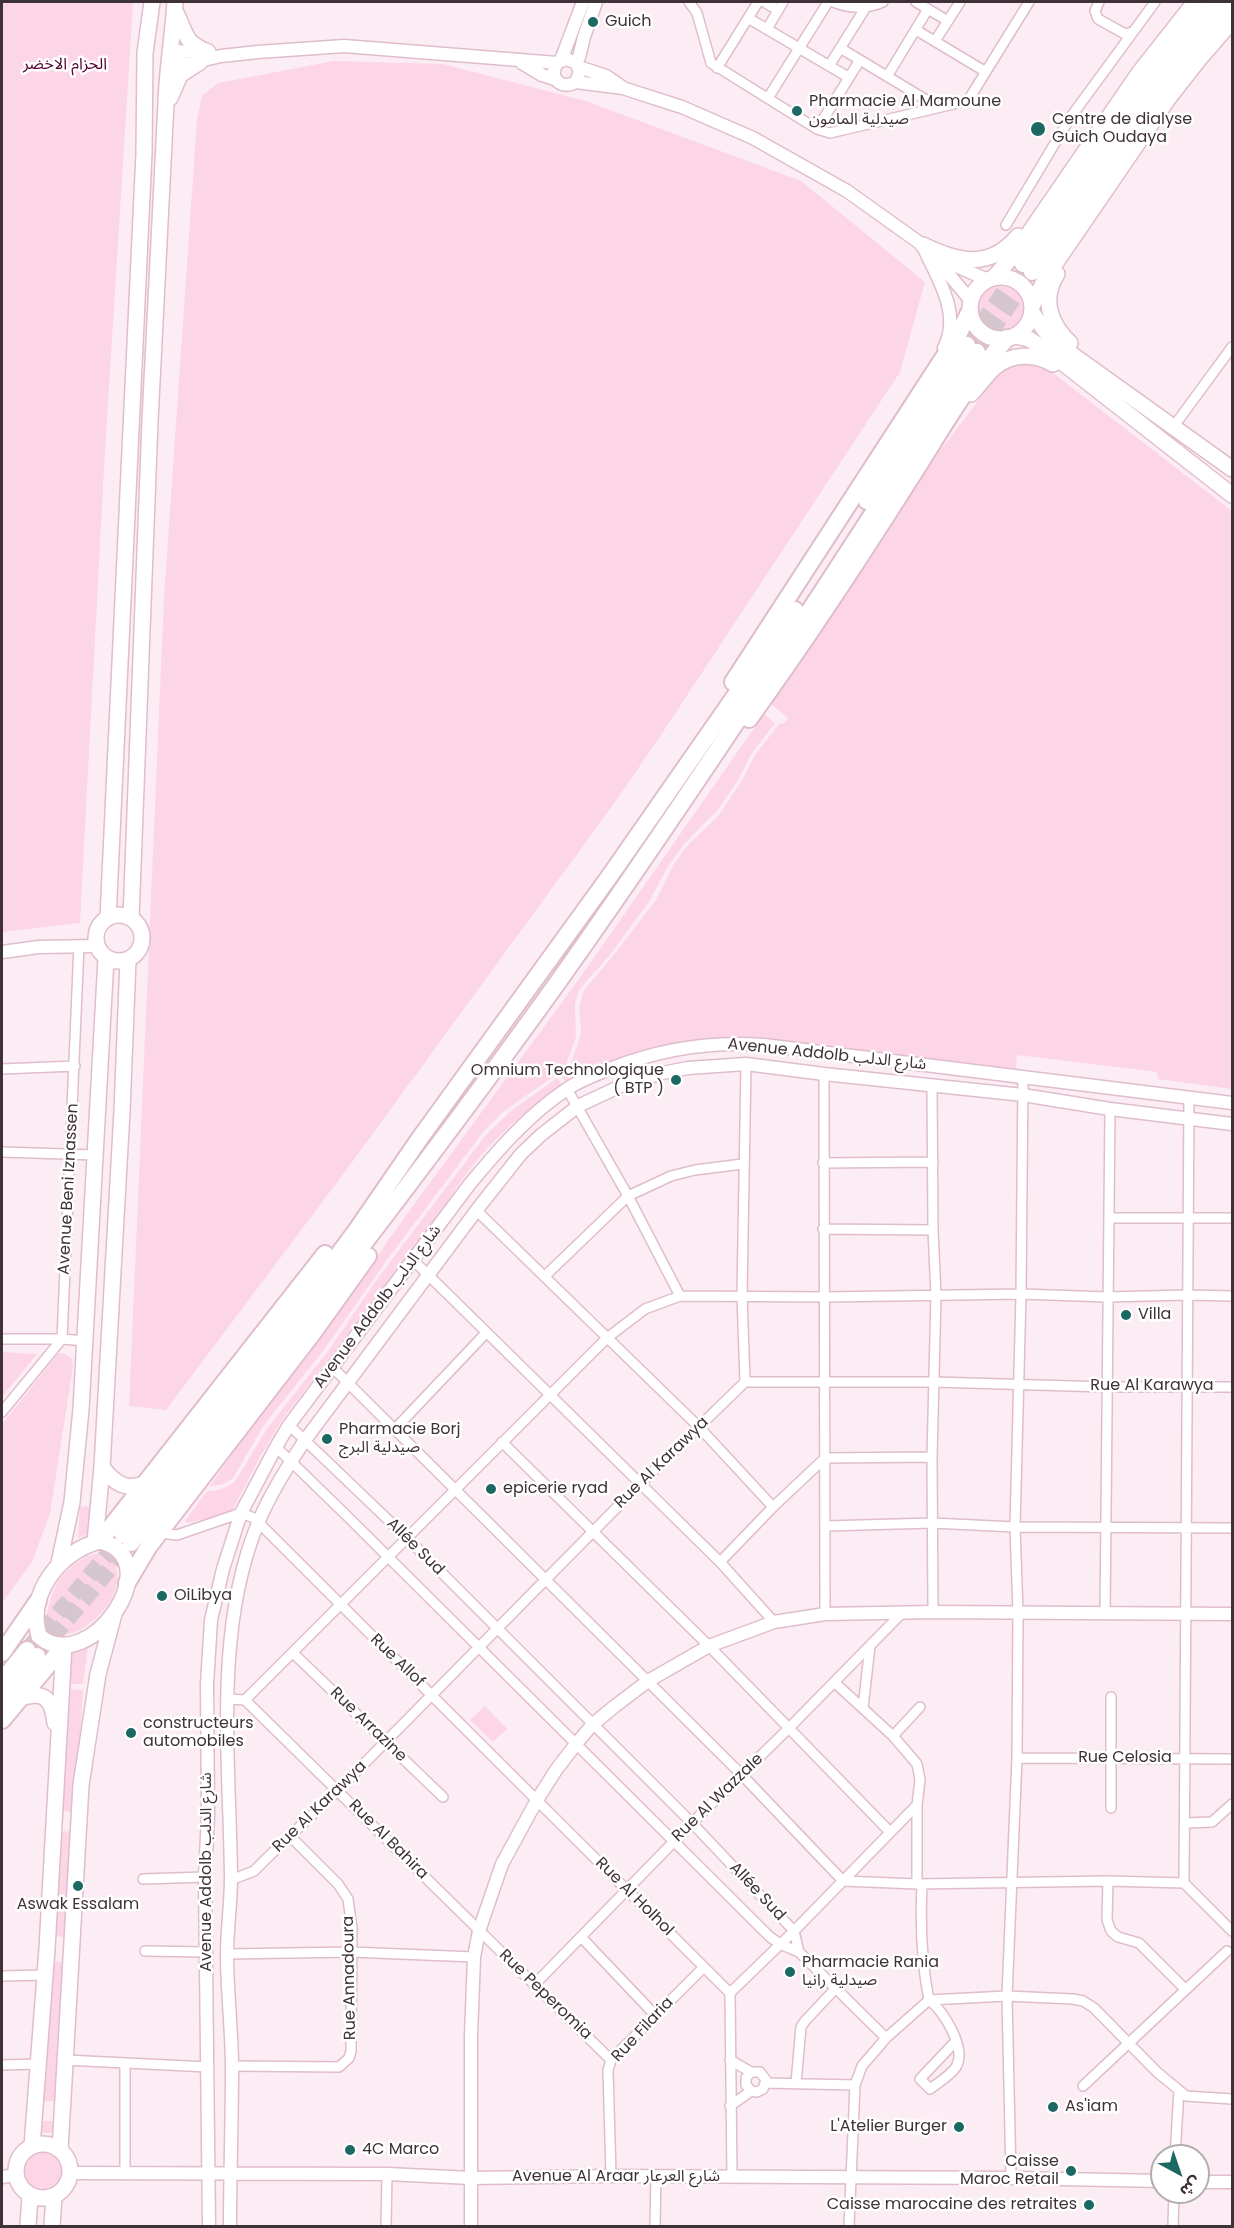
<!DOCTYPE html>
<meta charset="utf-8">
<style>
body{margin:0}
#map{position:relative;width:1234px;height:2228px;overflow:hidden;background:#fcedf4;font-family:Poppins,"Noto Sans Arabic",sans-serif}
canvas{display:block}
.frame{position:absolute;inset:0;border:3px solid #3f3138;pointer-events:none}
.north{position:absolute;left:1150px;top:2144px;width:60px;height:60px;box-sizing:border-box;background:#fff;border:2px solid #b2adaf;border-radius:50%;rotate:140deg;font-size:16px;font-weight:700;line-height:24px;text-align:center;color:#3f3138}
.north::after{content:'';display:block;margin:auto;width:21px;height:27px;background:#1c6862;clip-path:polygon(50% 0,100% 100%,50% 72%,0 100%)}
</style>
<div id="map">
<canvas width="1234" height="2228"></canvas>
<div class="frame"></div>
<div class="north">ش</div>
</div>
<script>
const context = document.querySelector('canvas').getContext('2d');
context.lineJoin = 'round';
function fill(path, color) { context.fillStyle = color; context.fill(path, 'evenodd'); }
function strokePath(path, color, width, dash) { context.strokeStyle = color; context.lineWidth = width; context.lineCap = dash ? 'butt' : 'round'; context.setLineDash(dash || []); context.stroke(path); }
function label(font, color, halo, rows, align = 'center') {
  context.font = font + ' Poppins,"Noto Sans Arabic",sans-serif'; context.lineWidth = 5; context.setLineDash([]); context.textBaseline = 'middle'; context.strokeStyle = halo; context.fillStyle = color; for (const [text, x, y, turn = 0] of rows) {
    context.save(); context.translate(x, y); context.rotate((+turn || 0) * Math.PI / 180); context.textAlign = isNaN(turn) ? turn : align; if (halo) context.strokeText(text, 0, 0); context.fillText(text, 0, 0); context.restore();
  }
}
const green = new Path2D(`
 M2 2H133L105 450 80 923 2 932Z
 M334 61 442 64 586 101 801 181 925 282 900 372 661 735 618 798 347 1169 166 1410 129 1406 164 597 197 119 202 96 218 83Z
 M978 308a23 23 0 1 1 46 0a23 23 0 1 1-46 0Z
 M1031 363 1043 366 1057 376 1232 511V1089L1158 1079 1157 1072 1017 1055 1016 1071 744 1038 689 1041 655 1047 603 1064 566 1083 562 1076 570 1065 579 1041 581 1030 579 1007 584 990 612 957 656 900 674 864 687 846 719 815 741 782 755 755 779 724 785 723 788 718 771 704 936 456 999 373 1014 365Z
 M764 714 775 723 752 753 738 780 718 810 685 843 667 868 649 902 609 956 579 990 575 1004 576 1037 565 1067 557 1074 504 1111 484 1131 387 1260 323 1351 264 1425 233 1478 224 1484 209 1487 265 1408 365 1277 388 1240 579 979Z
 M556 1079H558L562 1085C514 1118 475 1155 445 1206L282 1420 260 1457 232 1511 207 1522 206 1519 186 1523 185 1521 207 1491H214L224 1488 232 1484 238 1477 266 1430 331 1347 375 1282 485 1136 512 1110Z
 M2 1352 37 1354 2 1397Z
 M63 1353 72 1359 73 1366 50 1514 32 1562 2 1603V1424L58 1354Z
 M80 1506 91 1507 88 1534 78 1538Z
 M102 1553 114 1561C137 1610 40 1667 47 1614 49 1602 53 1589 60 1579 69 1567 86 1553 102 1553Z
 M88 1648 83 1684H69L70 1655Z
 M69 1689 83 1690 75 1812 61 1811Z
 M485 1706 507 1729 493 1742 470 1720Z
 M60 1831 74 1832 67 1937 53 1936Z
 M51 1961 65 1962 56 2101H42Z
 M42 2121H53V2133H41Z
 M24 2171a20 20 0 1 1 40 0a20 20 0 1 1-40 0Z`);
const trunkTunnel = new Path2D(`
 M967 345 1023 264
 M977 352 1032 272
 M27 1650 121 1538
 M37 1656 129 1546`);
const minor = new Path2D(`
 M689 2 697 13 711 63 817 129 830 133 962 102 969 99 1029 2
 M764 2 778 10
 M833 2C849 9 868 9 883 2
 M916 2 948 21
 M1099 2 1095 11 1098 19 1125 34 1132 32
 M748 18 848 77
 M767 29 783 2
 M916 30 986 72
 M935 41 960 2
 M840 48 938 107
 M829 66 866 7
 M717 68 758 2
 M888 75 928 9
 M768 98 828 2
 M817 129 860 60
 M1006 225 1070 118 1155 2
 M1174 426 1232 347
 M2 1069 75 1066
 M824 1074 825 1614
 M932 1085 933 1230 936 1295 932 1457 933 1612
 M567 1089 628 1196 680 1296
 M2 1152 96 1155
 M823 1163 933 1162
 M476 1210 699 1427 773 1507
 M1109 1218H1232
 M823 1229 933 1230
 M413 1260 720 1562 774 1622
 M545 1276 628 1196 671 1176 695 1170 743 1164
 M2 1339H62L86 1341
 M332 1367 742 1775 843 1881 917 1884 1108 1881 1184 1883 1232 1931
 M745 1382 742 1295 746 1064
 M2 1412 62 1339 79 945
 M289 1425 406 1537 692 1823 794 1931 799 1952
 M395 1429 486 1333
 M502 1442 709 1646 890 1832
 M276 1447 346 1515 770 1937 780 1944 799 1952 886 2038
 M826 1526 932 1523 1015 1527 1232 1528
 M162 1529 168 1534 177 1535 241 1513 254 1518 730 1993
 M720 1562 773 1507 825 1458 932 1457
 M1105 1614 1110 1109
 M293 1653 443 1797
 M834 1682 893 1736 917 1764 920 1780 917 1805V1884
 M228 1699 245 1700 607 1338 645 1309 680 1296 826 1297 1021 1294 1107 1297 1187 1295 1232 1296
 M245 1700 611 2060
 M863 1708 870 1646
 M893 1736 920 1707
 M1017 1758 1232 1759
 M1111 1808V1697
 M1185 1823 1212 1822 1232 1804
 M143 1879 205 1877
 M231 1880 254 1871 267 1858 338 1790 640 1484 745 1382H934L1106 1387H1232
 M1108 1881 1107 1920 1111 1931 1118 1937 1139 1943 1185 1989
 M1184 1883 1189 1097
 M922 1884C920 1925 921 1960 929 2000 944 2011 967 2049 956 2067 951 2075 938 2083 930 2089L920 2079 956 2041
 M581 1937 655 2015
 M145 1951 206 1952
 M227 1954 351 1952 474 1957
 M2 1976 45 1975
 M534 1985 692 1823 788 1729 902 1613
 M65 2060 208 2067
 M730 2060 751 2072
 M2 2065 38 2064
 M232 2066 339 2067 349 2058 351 2051 352 1928 348 1899 338 1884 290 1836
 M766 2083 855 2085
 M796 2083 801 2027 805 2021 836 1988
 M1083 2086 1227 1951
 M730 2106 751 2091 757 2092 763 2089 766 2080 760 2072H751L746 2078V2085L751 2091
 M1175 2156 1179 2090
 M125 2173V2065
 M611 2176 608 2070 611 2060 704 1967
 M732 2176 730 1993 794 1931 917 1805
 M1011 2178 1007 1996 1017 1758 1018 1613 1015 1527 1021 1294 1023 1077
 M386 2226 387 2174
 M655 2226 656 2177
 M849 2226 855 2085 862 2066 886 2038 929 2000 1007 1996 1073 1999 1083 2001 1094 2008 1157 2072 1186 2096 1232 2099
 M1173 2226 1174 2192`);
const tertiary = new Path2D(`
 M170 51 206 52
 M561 60 583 2
 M169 62 186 64 221 56 258 52 344 46 557 63
 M522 63 542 75 555 79
 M576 63 579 57 584 37 596 2
 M579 67 606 76 622 87
 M576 82 580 71 576 63 567 59 558 62C547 76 560 91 576 82L623 88 635 92 682 107 753 138 847 191 945 261 988 280
 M923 246C937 278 962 313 944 348
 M938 261 971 301
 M2 952 39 947 97 946
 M71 2173 387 2174 471 2178 611 2176 1011 2178 1162 2181
 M2 2177 16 2175
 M1198 2182H1232
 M209 2226 205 1877 208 1815 207 1684 211 1620 223 1569 241 1513 276 1447 289 1425 469 1185C498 1150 528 1115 567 1089 580 1080 597 1074 612 1068 661 1049 711 1041 764 1045L1232 1103
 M230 2226C230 2174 232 2121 232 2068 232 2030 227 1992 227 1955 227 1929 231 1903 231 1878 230 1762 213 1632 258 1523 270 1494 288 1466 305 1440L479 1207 521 1154 541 1135 578 1106 623 1085 662 1073 688 1068 746 1064 824 1074 1023 1095 1110 1109 1232 1124
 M471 2226V2036L474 1957 479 1931 502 1864 537 1800 556 1770 576 1744 592 1725 615 1706 648 1681 709 1646 774 1622 825 1614 933 1612 1232 1614`);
const primary = new Path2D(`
 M176 13C187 34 183 42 208 52
 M170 98 180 75 200 62
 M923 245C958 262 990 270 1018 236
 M1057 274C1041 299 1050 324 1070 343
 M970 308a31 31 0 1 1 62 0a31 31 0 1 1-62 0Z
 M994 277 1014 255 1139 73 1195 2
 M1033 304 1046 277 1168 99 1200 58 1232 21
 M1032 313 1046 332 1063 348 1232 469
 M1015 336 1029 339 1054 356 1232 495
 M971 394C979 386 985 376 994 368 1011 353 1035 353 1053 364
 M96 938a23 23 0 1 1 46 0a23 23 0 1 1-46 0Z
 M108 918 144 153 145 53 152 2
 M131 918 150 421 166 103C167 68 173 36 175 2
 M102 1467C114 1483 127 1492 146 1483
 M100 1541C172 1559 89 1679 39 1636 26 1594 60 1551 100 1541Z
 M95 1542 102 1467 122 1111 128 960
 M59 1563 72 1502 81 1409 106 958
 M18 1699C43 1690 52 1697 55 1723
 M16 2171a27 27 0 1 1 54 0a27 27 0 1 1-54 0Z
 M32 2146 47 1949 64 1645
 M60 2150 81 1785 98 1674 114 1614
 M28 2226 30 2196
 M52 2226 54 2197`);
const trunk = new Path2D(`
 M1023 264C1086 174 1137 81 1215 2
 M1032 272 1078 205 1186 53 1232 2
 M867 501 967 345
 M733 682 957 337 970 311
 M749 719C804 643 856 564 906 485 938 436 967 382 1007 338
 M123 1535 271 1345 356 1231 420 1138 609 877 795 610
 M100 1541 325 1254
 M131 1543C276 1358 421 1173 558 982 704 776 841 564 977 352
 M127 1583 149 1546 312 1334 368 1256
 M2 1653 38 1601
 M2 1681 27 1650
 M2 1700 37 1656
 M2 1720 64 1646`);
const markers = [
 [593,22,6,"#1c6862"],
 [797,111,6,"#1c6862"],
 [1038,129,8,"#1c6862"],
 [676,1080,6,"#1c6862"],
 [1126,1315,6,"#1c6862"],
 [327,1439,6,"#1c6862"],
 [491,1489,6,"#1c6862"],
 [162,1596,6,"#1c6862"],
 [131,1733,6,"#1c6862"],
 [78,1886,6,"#1c6862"],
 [790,1972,6,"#1c6862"],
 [1053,2107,6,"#1c6862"],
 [959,2127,6,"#1c6862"],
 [350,2150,6,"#1c6862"],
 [1071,2171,6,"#1c6862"],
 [1089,2205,6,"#1c6862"]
];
const poiNames = [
 ["Guich",605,22],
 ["Pharmacie Al Mamoune",809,102],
 ["صيدلية المامون",809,120],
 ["Centre de dialyse",1052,120],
 ["Guich Oudaya",1052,138],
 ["Omnium Technologique",664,1071,"right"],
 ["( BTP )",664,1089,"right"],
 ["Villa",1138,1315],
 ["Pharmacie Borj",339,1430],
 ["صيدلية البرج",339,1448],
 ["epicerie ryad",503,1489],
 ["OiLibya",174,1596],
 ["constructeurs",143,1724],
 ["automobiles",143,1742],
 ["Aswak Essalam",78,1905,"center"],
 ["Pharmacie Rania",802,1963],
 ["صيدلية رانيا",802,1981],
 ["As'iam",1065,2107],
 ["L'Atelier Burger",947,2127,"right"],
 ["4C Marco",362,2150],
 ["Caisse",1059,2162,"right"],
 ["Maroc Retail",1059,2180,"right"],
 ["Caisse marocaine des retraites",1077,2205,"right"]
];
const parkNames = [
 ["الحزام الاخضر",65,65]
];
const streetNames = [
 ["Avenue Addolb شارع الدلب",827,1055,6],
 ["Avenue Beni Iznassen",69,1189,-87],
 ["Avenue Addolb شارع الدلب",378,1307,-53],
 ["Rue Al Karawya",1152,1386],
 ["Rue Al Karawya",662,1463,-44],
 ["Allée Sud",415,1547,45],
 ["Rue Allof",397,1661,44],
 ["Rue Arrazine",368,1725,44],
 ["Rue Celosia",1125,1758],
 ["Rue Al Wazzale",718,1798,-44],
 ["Rue Al Karawya",320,1807,-44],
 ["Rue Al Bahira",388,1840,45],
 ["Avenue Addolb شارع الدلب",207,1872,-90],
 ["Allée Sud",757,1892,47],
 ["Rue Al Holhol",634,1897,45],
 ["Rue Annadoura",350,1978,-91],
 ["Rue Peperomia",545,1995,44],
 ["Rue Filaria",643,2030,-47],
 ["Avenue Al Araar شارع العرعار",616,2177]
];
fill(green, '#fcd6e7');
strokePath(trunkTunnel, '#d6c7ce', 16, [16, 8]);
strokePath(minor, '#e0bdcc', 12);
strokePath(tertiary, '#e0bdcc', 15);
strokePath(primary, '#e0bdcc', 18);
strokePath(trunk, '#e0bdcc', 20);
strokePath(minor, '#fff', 9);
strokePath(tertiary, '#fff', 12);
strokePath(primary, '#fff', 15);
strokePath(trunk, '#fff', 16);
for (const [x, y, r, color] of markers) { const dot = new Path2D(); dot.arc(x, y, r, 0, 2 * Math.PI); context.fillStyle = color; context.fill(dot); strokePath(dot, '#fff', 2); }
label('16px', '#3f3138', '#fff', poiNames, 'left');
label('16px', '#500031', '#fff', parkNames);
label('16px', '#3f3138', '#fff', streetNames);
</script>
